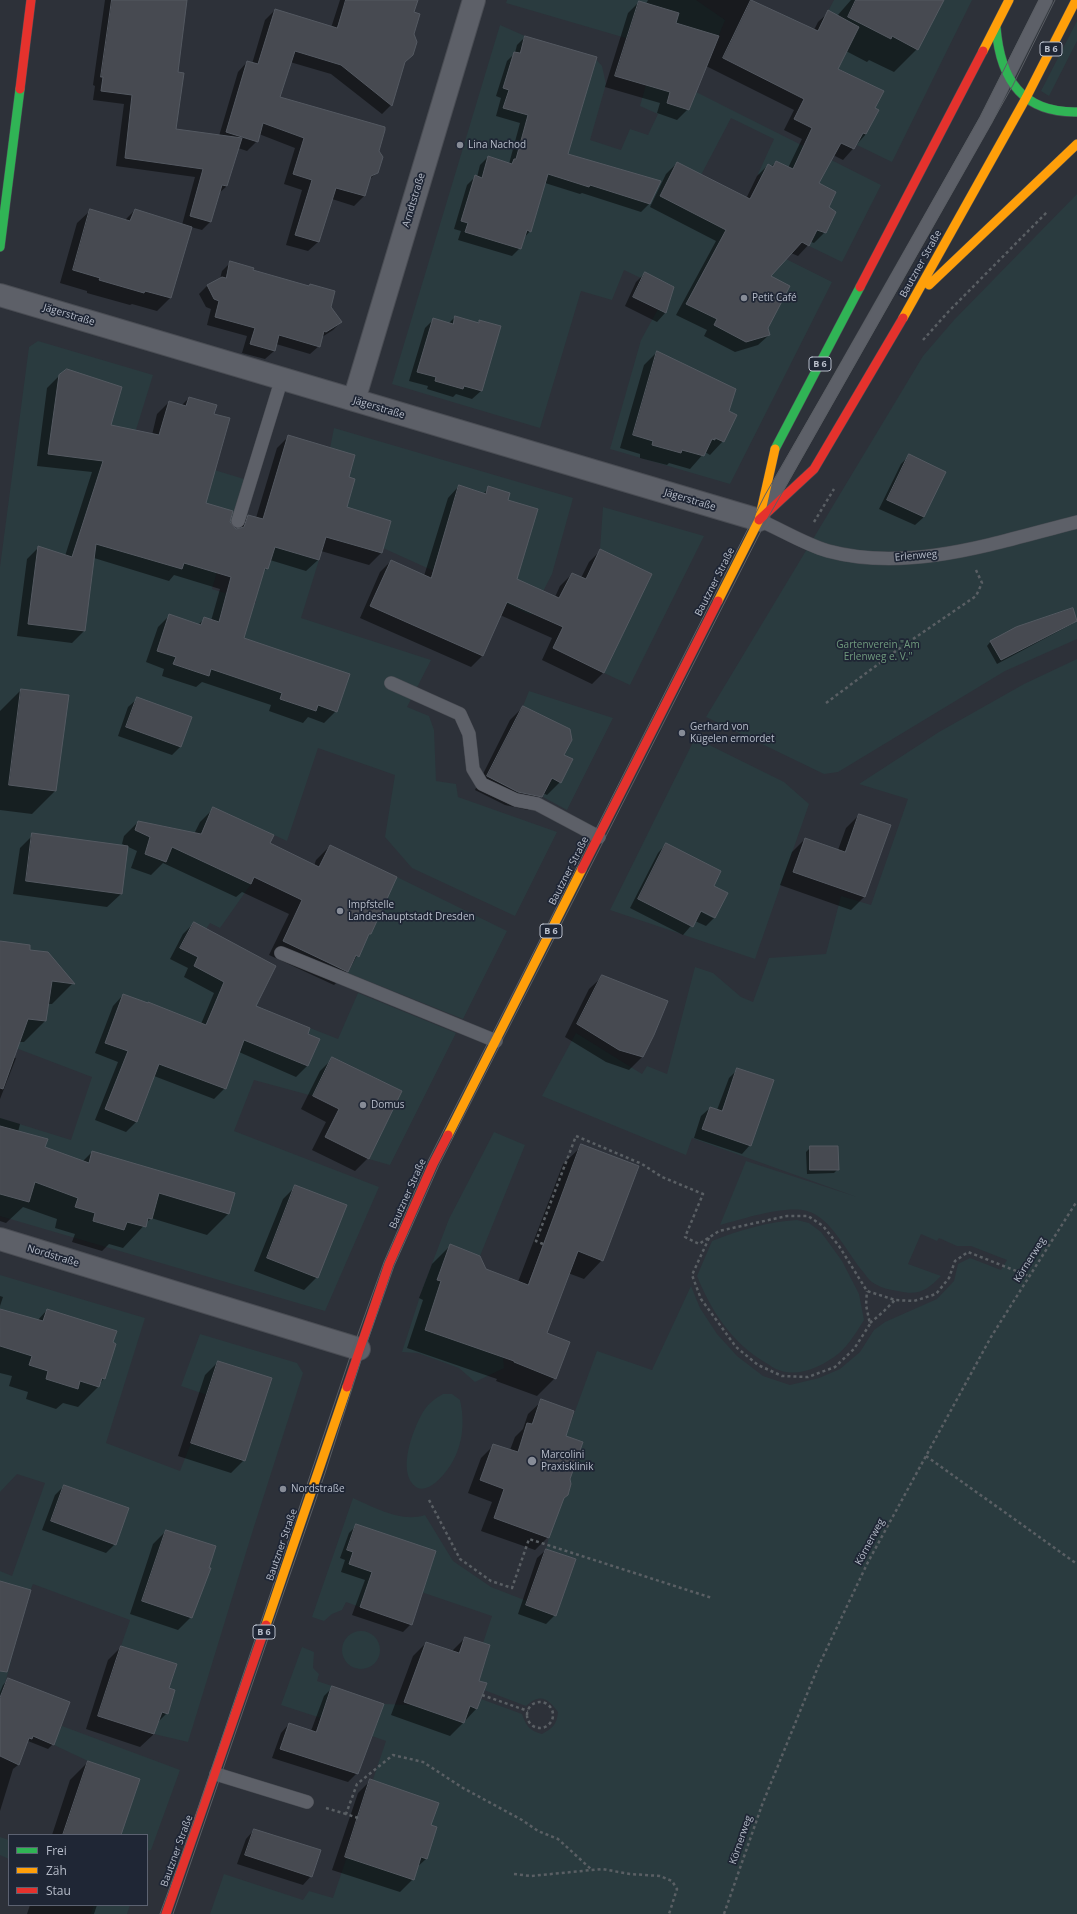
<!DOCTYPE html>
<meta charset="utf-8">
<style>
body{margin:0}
#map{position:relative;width:1077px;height:1914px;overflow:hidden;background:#2d3139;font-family:"Open Sans",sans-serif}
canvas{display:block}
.legend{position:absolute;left:8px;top:1834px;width:140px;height:72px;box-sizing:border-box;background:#1f2635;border:1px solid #5c6271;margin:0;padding:5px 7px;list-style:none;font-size:12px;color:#b7bdca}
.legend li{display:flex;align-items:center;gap:8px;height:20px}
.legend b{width:20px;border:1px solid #5c6271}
</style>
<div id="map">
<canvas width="1077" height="1914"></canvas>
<ul class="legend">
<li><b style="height:5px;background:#30b455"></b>Frei</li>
<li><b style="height:5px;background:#ff9f0a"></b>Zäh</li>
<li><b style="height:5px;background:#e5322d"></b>Stau</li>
</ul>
</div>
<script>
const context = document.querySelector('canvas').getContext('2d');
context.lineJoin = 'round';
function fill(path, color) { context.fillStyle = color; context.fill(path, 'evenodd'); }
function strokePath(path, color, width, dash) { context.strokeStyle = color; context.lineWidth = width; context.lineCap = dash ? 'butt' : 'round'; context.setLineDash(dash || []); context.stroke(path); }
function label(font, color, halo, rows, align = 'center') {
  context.font = font + ' "Open Sans",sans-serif'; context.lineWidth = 3.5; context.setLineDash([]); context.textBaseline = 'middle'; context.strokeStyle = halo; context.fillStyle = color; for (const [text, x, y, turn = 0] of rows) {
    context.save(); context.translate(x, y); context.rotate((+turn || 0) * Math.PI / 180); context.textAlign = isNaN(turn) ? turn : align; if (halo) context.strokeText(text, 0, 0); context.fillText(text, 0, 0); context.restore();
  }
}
const green = new Path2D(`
 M507 0H696L725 20 708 62 506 3Z
 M834 0H972L892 162 857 145 883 91 823 61 768 54 787 16 817 32Z
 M1077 21V41L1049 96 1041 91Z
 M500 25 525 36 519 53 514 52 504 88 509 90 503 108 528 115 526 121 548 128 565 124 576 127 581 111 570 108 593 56 602 66 606 84 590 140 621 150 630 129 648 135 658 114 640 106 646 85 659 89 660 85 671 88 667 102 696 92 881 185 842 262 809 246 836 192 776 161 765 179 758 174 774 139 731 118 701 175 677 162 660 196 832 282 730 484 610 449 641 340 668 291 624 270 612 300 581 291 540 428 392 384Z
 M1077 194V639L1005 671 838 772 824 774 706 717 923 356 954 320Z
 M38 341 153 375 118 488 97 481 79 538 155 452 244 479 212 589 256 603V583L274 522 296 553 319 560 301 618 431 660 407 707 429 716 434 730 436 781 456 784 458 797 557 832 515 916 412 868 385 837 395 775 318 748 287 841 213 807 191 856 251 884 220 928 210 923 206 929 194 922 180 948 263 991 257 1006 280 1016 266 1049 308 1066 320 1039 308 1034 310 1028 338 1039 358 993 456 1033 390 1165 369 1159 402 1091 333 1057 313 1096 254 1080 234 1131 379 1187 325 1311 0 1216V1118L71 1140 92 1077 0 1042V567L29 347ZM154 824 178 829 166 861 158 848 148 845ZM115 1085 146 1098 138 1121H137Z
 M334 428 573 498 552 574 531 615 383 548 391 521 365 513 337 518 355 455 330 448Z
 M603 507 704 536 630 685 604 673 652 574 600 549Z
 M1077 659V1914H210L224 1874 303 1900 309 1891 333 1898 386 1741 372 1736 384 1704 413 1705 464 1723 470 1706 477 1709 481 1699 522 1714C526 1726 530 1731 542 1734 553 1728 557 1724 558 1712 548 1698 540 1693 526 1706L484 1690 487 1684 479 1681 490 1646 483 1643 492 1616 371 1575 360 1607 346 1602 342 1610 332 1614 324 1621 312 1617 353 1498C373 1507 402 1523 425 1515L453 1561 491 1587 527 1601 526 1605 556 1616 576 1559 546 1549 558 1502 568 1495 571 1484 568 1473 573 1472 583 1442 566 1436 597 1351 652 1370 691 1286 700 1308 717 1334 737 1356 763 1376 790 1385 819 1378 840 1369 860 1352 874 1330 885 1322 937 1299 954 1281 958 1264 970 1258 1001 1270 1007 1260 971 1246H957L939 1238 937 1241 921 1234 908 1264 941 1276C927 1290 919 1296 898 1291 890 1290 882 1288 875 1284 871 1282 867 1277 864 1273 849 1256 831 1217 807 1211 785 1205 743 1219 720 1225L746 1161 857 1197 692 1138 686 1155 542 1096 576 1033 642 1074 647 1066 667 1074 695 967 713 973 741 997 753 1002 769 958 826 954 841 896 871 905 908 799 859 784 939 732 1024 684ZM347 1550 436 1551 427 1577 368 1570 349 1564 353 1552Z
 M529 691 613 718 567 810 543 797 572 740 570 729 523 706Z
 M695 738 784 782 809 804 755 959 610 910Z
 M397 877 507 931 463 1019 348 973Z
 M494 1132 525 1145 480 1256 450 1245 437 1280 477 1295 434 1304 425 1330 503 1357 504 1368 475 1382 459 1368 418 1353 402 1352 422 1290 449 1219Z
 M797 1220 809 1223 821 1232 842 1261 859 1294 864 1320C857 1331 849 1345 838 1354 823 1366 798 1378 779 1370 774 1369 770 1365 766 1363 732 1343 711 1311 697 1276L712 1241C740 1230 767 1222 797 1220Z
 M0 1275 145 1318 106 1443 180 1471 191 1443 245 1461 272 1379 218 1361 207 1395 181 1386 200 1334 297 1363 303 1373 252 1533 188 1742 154 1734 162 1712 168 1713 175 1690 169 1688 177 1664 121 1646 130 1620 33 1584C17 1620 14 1661 0 1698V1571L12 1576 45 1483 17 1474 0 1492Z
 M443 1394H452L460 1400C467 1430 460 1462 435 1483 430 1487 422 1491 416 1487 396 1473 413 1429 423 1412 428 1404 434 1399 443 1394Z
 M342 1650a19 19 0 1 1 38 0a19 19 0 1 1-38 0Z
 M302 1647 314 1652 313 1668 319 1674 317 1681 332 1686 321 1718 281 1705Z
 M62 1726 180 1770 151 1850 147 1851V1835H121L140 1779 88 1761 52 1744Z
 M0 1837 9 1840V1859L0 1855Z
 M94 1905H130L127 1914H91Z`);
const shadow = new Path2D(`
 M105 0H186L176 73 175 130 219 136 238 72 247 62 252 64 265 20 275 10 331 28 340 0H417L413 13 404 61 391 105 382 114 331 74 290 62 279 98 378 151 377 172 369 180 364 196 354 206 332 199 318 242 308 251 286 245 302 190 284 184 295 148 259 134 257 141 247 151 238 148 227 186 218 194 210 222 202 230 191 227 170 298 157 311 132 304 130 305 87 293V291L60 283 77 223 91 210 125 220 135 210 182 225 195 177 116 166 124 104 93 100 95 86 93 85Z
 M648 0H751L814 30 818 22 829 12 837 16 851 0H939L917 49 894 72 869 60 867 62 846 51 837 69 873 109 866 134 843 160 833 155 818 184 827 207 825 232 814 243 811 242 798 256 791 253 769 276 767 328 769 335 758 345 735 352 704 336 707 330 676 315 716 241 650 207 666 174 677 163 746 199 757 176 768 165 771 167 776 162 788 168 802 139 784 130 794 110 706 66 688 109 677 120 657 113 660 103 605 87 628 13 639 2 646 4Z
 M525 37 567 154 651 202 641 212 582 193 580 194 545 183 530 231 524 238 520 248 512 256 458 240 461 231 454 229 467 185 475 177H477L480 165 488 157 509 164 520 123 496 116 501 98 496 96 507 61 515 53 517 45Z
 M231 262 252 270 308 287 310 285 341 322 333 330 322 337 319 346 310 354 276 344 274 351 265 359 242 353 247 336 207 325 211 309 206 307 199 294 207 286 220 279 222 271Z
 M645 273 673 287 665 313 657 322 625 306 636 282Z
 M455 317 477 324 480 321 481 391 472 399 456 394 453 397 427 389 428 386 409 381 425 328 433 320 448 324Z
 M657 352 728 411 723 441 710 455 705 452 690 469 669 463 667 465 640 458V454L620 448 644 365Z
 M59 376 110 426 152 435 157 414 169 402 181 406 189 398 213 414 205 504 236 529 248 516 256 518 277 448 289 436 347 478 345 508 381 553 369 565 321 551 318 560 306 571 270 560 267 568 263 572 243 639 336 711 324 723 308 717 303 723 269 711 271 705 202 682 196 687 162 676 164 669 146 662 158 627 170 615 198 625 204 619 211 621 220 589 174 575 169 581 94 558 84 631 72 643 17 636 27 559 39 547 65 556 92 472 37 466 47 388Z
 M909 456 924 517 915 525 879 509 901 464Z
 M459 486 483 494 489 488 506 500 516 580 555 597 560 586 572 574 581 578 589 562 601 550 604 672 592 684 542 660 552 638 500 615 482 656 471 667 360 618 380 572 391 561 424 576 448 498Z
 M1072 609 1077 620 1072 624 997 664 987 646 991 641Z
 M21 690 56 790 32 814 0 810V711Z
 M137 699 181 746 172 755 118 736 128 707Z
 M523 707 563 756 560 782 547 795 543 793 528 810 505 805 475 790 510 720Z
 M214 808 269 843 314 866 316 860 330 846 370 933 348 971 334 985 269 955 289 914 242 892 236 897 163 863 151 875 131 868 137 851 122 844 124 836 138 822 194 834 200 822Z
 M859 815 890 826 864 897 851 910 780 885 792 852 805 839 838 850 846 828Z
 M33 835 121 894 107 907 13 894 20 848Z
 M666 844 712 886 727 894 714 918 706 926 695 921 683 935 630 908 658 853ZM697 908 713 916V918L696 909Z
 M194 923 254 1006 318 1040 307 1066 296 1077 239 1052 225 1088 214 1099 154 1076 137 1121 126 1132 95 1120 118 1062 95 1053 113 1006 123 995 201 1024 214 993 184 977 188 968 170 959 183 934Z
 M0 942 28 950 73 983 52 1004H48L45 1021 24 1042H19L13 1057 16 1058 0 1099Z
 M603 976 653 1035 642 1057 629 1070 606 1062 565 1037 589 989Z
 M333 1058 368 1158 355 1171 312 1150 326 1122 301 1109 320 1071Z
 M738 1069 750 1145 742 1154 694 1138 701 1116 710 1108 717 1110 729 1078Z
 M0 1118 20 1124 18 1132 44 1147 82 1162 92 1152 228 1214 207 1235 151 1218 123 1248 109 1244 102 1251 72 1242 75 1234 55 1228 57 1219 23 1207 6 1223 0 1221Z
 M582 1146 602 1260 584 1279 568 1273 546 1333 555 1378 537 1396 496 1381 497 1379 407 1348 423 1300 419 1298 432 1264 450 1246 485 1270 518 1282 563 1164Z
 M811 1147 838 1169 834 1173 807 1174 806 1152Z
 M296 1186 317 1277 304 1290 254 1271 283 1199Z
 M0 1296 3 1297 0 1306Z
 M0 1310 37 1321 47 1310 112 1343 104 1378 98 1387 78 1407 63 1403 56 1409 26 1399 28 1392 9 1386 12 1376 0 1373Z
 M218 1362 244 1460 231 1473 178 1456 205 1375Z
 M542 1401 564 1437 562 1499 548 1537 535 1550 481 1531 492 1502 468 1493 481 1458 494 1445 510 1450 515 1437 523 1429 528 1414Z
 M64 1486 115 1544 106 1553 42 1530 55 1495Z
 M357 1525 411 1624 403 1632 352 1615 365 1580 341 1572 345 1560 340 1558 349 1533Z
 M166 1531 191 1617 178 1630 130 1614 153 1544Z
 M546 1550 555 1615 546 1624 518 1614 537 1558Z
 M465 1638 478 1682 477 1708 463 1723 450 1736 391 1715 413 1656 426 1643 451 1652Z
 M121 1647 168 1689 167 1713 157 1723 154 1734 140 1747 86 1729 108 1660Z
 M8 1680 53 1744 48 1749 28 1741 26 1743 18 1765 13 1769 0 1811V1692L3 1685Z
 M332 1688 357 1773 348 1782 272 1758 281 1733 289 1724 311 1731 324 1696Z
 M88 1762 120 1835H52L70 1780Z
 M371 1780 430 1825 426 1859 416 1868 413 1879 400 1892 332 1870 358 1793Z
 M254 1830 311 1876 303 1885 237 1864 246 1839Z
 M30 1905H97L94 1914H27Z`);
const building = new Path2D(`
 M112 0H187L178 72 184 73 176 129 242 138 227 186 222 185 211 222 190 216 203 169 125 158 132 95 101 91 103 77H101Z
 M346 0H418L414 12 420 14 414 34 417 42 413 55 405 62 392 106 341 65 295 51 280 97 385 127V130L379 151 383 157 378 173 371 176 365 196 336 188 319 242 295 235 312 180 293 174 304 138 263 123 258 142 226 132 247 61 258 64 275 9 337 28Z
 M751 0 818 31 828 10 859 27 838 69 884 91 875 108 879 110 866 134 863 133 854 149 841 143 819 183 836 192 829 207 836 212 826 233 817 230 809 246 802 242 771 276 790 286 768 328 770 335 746 342 714 325 717 319 686 304 726 230 660 196 677 162 750 199 768 164 773 167 776 161 793 169 812 128 794 119 804 99 723 58Z
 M856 0H944L918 50 892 36 891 39 848 17Z
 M639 1 679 13 676 23 719 36 689 110 667 103 670 92 615 76Z
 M525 36 597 57 568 154 661 181 650 204 590 185 589 187 548 174 531 232 527 230 521 249 465 232 468 223 461 221 475 175 482 178 488 156 512 164 514 159H516L528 115 503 108 509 90 503 88 514 52 520 53Z
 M90 209 130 221 135 209 192 227 171 298 145 291 144 293 99 280 100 278 73 270Z
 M230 261 254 268 253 270 309 286 310 284 335 291 331 307 342 322 326 332 324 331 320 347 279 335 275 351 250 344 255 328 215 317 219 301 214 299 207 285 222 277 226 278Z
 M645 272 674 287 666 313 633 297Z
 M455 316 479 323V320L501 326 482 391 464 386 463 389 435 381 436 377 417 372 433 318 453 324Z
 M657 351 736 389 729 411 737 415 724 442 715 438V440L712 439 704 456 682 450 681 453 652 445 653 441 633 435Z
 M67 369 122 387 111 425 159 435 169 401 186 406 189 397 217 405 214 414 230 418 206 503 233 511 230 522 236 529 244 527 248 515 263 519 288 435 355 455 349 477 355 479 347 507 391 521 382 553 326 537 319 560 275 547 268 569 265 568 244 638 350 674 337 712 318 705 316 711 280 699 282 693 211 669 209 676 173 664 176 657 157 651 169 614 201 625 204 617 219 622 231 577 184 563 182 569 96 544 85 631 28 624 38 546 72 557 103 461 48 454 59 375Z
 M909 454 946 472 924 517 887 500Z
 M459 485 486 494 488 486 510 493 508 500 538 509 517 579 559 598 572 573 586 579 600 549 652 574 604 673 553 648 563 627 507 602 483 656 370 606 391 560 431 578Z
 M1073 608 1077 621 1001 660 990 641 1016 627Z
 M21 689 69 695 56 791 9 785Z
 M137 697 192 717 181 747 126 727Z
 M523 706 570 729 572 740 564 755 573 759 561 783 552 778 542 797 518 792 487 776Z
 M213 807 274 835 270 843 319 867 330 845 397 877 371 934H369L359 957 356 955 348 972 283 941 302 900 254 877 251 884 172 847 166 862 145 854 150 837 135 830 138 821 201 834Z
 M859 814 891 825 865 897 793 872 805 838 845 852Z
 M32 833 128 846 122 894 26 881Z
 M666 843 721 871 714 886 728 893 715 918 701 911 693 927 638 899Z
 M194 922 276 966 256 1006 310 1028 308 1034 320 1039 308 1066 244 1040 226 1089 159 1064 137 1122 105 1109 128 1051 105 1043 123 994 148 1003V1002L206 1025 224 982 194 966 198 957 180 948Z
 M0 941 30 945V950L48 952 75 984 52 981 46 1021 28 1019 3 1089 0 1088Z
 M602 975 668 1001 654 1035 643 1057 619 1050 577 1024Z
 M332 1057 402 1091 369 1159 325 1137 339 1109 313 1096Z
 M737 1068 774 1080 751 1146 702 1129 710 1107 722 1111Z
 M0 1126 48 1139 45 1147 89 1163 92 1151 235 1193 229 1214 159 1193 152 1219 148 1218 146 1227 127 1222 124 1230 93 1221 95 1213 75 1207 78 1198 35 1182 29 1202 0 1194Z
 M581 1144 639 1166 603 1261 578 1251 547 1333 570 1342 556 1379 514 1362V1361L425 1330 441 1281 437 1280 450 1244 480 1256 486 1269 528 1285Z
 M810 1146H838L839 1170H810Z
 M295 1185 347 1205 318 1278 267 1258Z
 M0 1309 43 1321 47 1309 117 1331 113 1342 116 1344 105 1379 102 1378 99 1387 80 1381 78 1389 46 1379 48 1371 29 1365 32 1356 0 1346Z
 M218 1361 272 1378 245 1461 191 1443Z
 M541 1399 574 1411 566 1436 583 1442 570 1479 571 1484 568 1495 564 1498 549 1538 494 1518 504 1489 480 1480 493 1444 518 1452 527 1423 532 1424Z
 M64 1485 129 1508 116 1545 51 1521Z
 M356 1524 436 1551 412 1625 360 1607 372 1572 349 1564 353 1552 347 1550Z
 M166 1530 216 1546 209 1568H211L192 1618 142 1601Z
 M546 1549 576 1559 556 1616 526 1605Z
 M0 1581 31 1590 7 1672 0 1671Z
 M465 1637 490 1645 479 1681 487 1683 477 1709 470 1706 464 1723 404 1702 426 1642 459 1653Z
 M121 1646 177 1664 169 1688 175 1690 168 1714 162 1712 154 1734 98 1716Z
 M8 1678 70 1702 54 1745 33 1736 32 1739 29 1738 19 1765 0 1756V1698Z
 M332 1686 384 1704 358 1774 280 1749 289 1723 316 1732Z
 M88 1761 140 1779 121 1835H63Z
 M370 1779 439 1803 431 1825 437 1827 427 1859 421 1857 414 1880 345 1857Z
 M254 1829 321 1850 312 1877 245 1855Z`);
const path = new Path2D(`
 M923 340 949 311 1047 212
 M814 522 834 489
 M826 703 900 648 976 596 982 583 976 570
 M709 1238 692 1275 701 1299 736 1347 758 1365 782 1376 808 1377 835 1367 854 1349 870 1324 866 1305 867 1291
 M543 1244 536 1241 576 1136 642 1164 662 1177 703 1194 685 1237 699 1244 719 1231 787 1216H808L823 1226 839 1246 867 1291 895 1300 914 1301 936 1294 949 1278 955 1261 968 1252 1029 1276
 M870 1323 883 1312 895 1300
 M926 1456 1077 1564
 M429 1500 460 1559 491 1581 512 1588 529 1539 712 1598
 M482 1695 528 1711
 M527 1715a13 13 0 1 1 26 0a13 13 0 1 1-26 0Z
 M326 1808 346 1814
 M358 1818 346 1814 357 1784 393 1755 423 1762 463 1788 522 1820 538 1831 558 1839 592 1870
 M514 1874 531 1876 602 1869 630 1874 660 1876 672 1881 677 1889 669 1914
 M724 1914 762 1805 818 1667 868 1562 991 1337 1077 1201`);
const lane = new Path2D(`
 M1046 0 986 120 759 520C782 530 804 544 828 551 910 573 998 542 1077 522
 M238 521 282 378
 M391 683 460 714 469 734 473 769 482 784 516 800 537 804 599 837
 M281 953 496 1041
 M216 1774 307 1802`);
const street = new Path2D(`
 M0 295 759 520
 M354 400 474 0
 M0 1239 359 1349`);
const fast = new Path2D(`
 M996 27C1000 78 1021 113 1077 112
 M0 247 20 89
 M775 449 860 287`);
const slow = new Path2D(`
 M983 51 1009 0
 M929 285 1077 144
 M903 318 1026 98 1076 0
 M718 601 759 520 775 449
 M448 1135 582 869
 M266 1625 347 1387`);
const jam = new Path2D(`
 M20 89 31 0
 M860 287 983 51
 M759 520 814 469 903 318
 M582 869 718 601
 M347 1387 389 1264 433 1164 448 1135
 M166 1914 266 1625`);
const tram = new Path2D(`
 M160 1914 193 1824 353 1348 384 1262 427 1163 765 495 867 318 980 117 1039 0
 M173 1914 325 1473 364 1351 394 1266 439 1165 765 523 1013 85 1055 0`);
const markers = [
 [460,145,4,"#878c97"],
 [744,298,4,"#878c97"],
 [682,733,4,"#878c97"],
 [340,911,4,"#878c97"],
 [363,1105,4,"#878c97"],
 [532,1461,5,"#878c97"],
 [283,1489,4,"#878c97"]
];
const shields = [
 [1051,49,22],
 [820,364,22],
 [551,931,22],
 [264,1632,22]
];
const shieldNames = [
 ["B 6",1051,49],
 ["B 6",820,364],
 ["B 6",551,931],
 ["B 6",264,1632]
];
const poiNames = [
 ["Lina Nachod",468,145],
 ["Petit Café",752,298],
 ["Gerhard von",690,727],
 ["Kügelen ermordet",690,739],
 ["Impfstelle",348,905],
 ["Landeshauptstadt Dresden",348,917],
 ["Domus",371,1105],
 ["Marcolini",541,1455],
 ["Praxisklinik",541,1467],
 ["Nordstraße",291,1489]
];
const streetNames = [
 ["Arndtstraße",414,200,-73],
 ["Bautzner Straße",921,264,-61],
 ["Jägerstraße",69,315,17],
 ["Jägerstraße",379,408,17],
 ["Jägerstraße",690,500,17],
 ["Erlenweg",916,556,-5],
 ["Bautzner Straße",715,582,-63],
 ["Bautzner Straße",569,871,-63],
 ["Bautzner Straße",408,1194,-66],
 ["Nordstraße",53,1256,17],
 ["Körnerweg",1030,1260,-58],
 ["Körnerweg",870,1542,-62],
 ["Bautzner Straße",282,1545,-71],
 ["Körnerweg",741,1840,-71],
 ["Bautzner Straße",177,1851,-70]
];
const parkNames = [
 ["Gartenverein \"Am",878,645],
 ["Erlenweg e. V.\"",878,657]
];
fill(green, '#2a3b3f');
fill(shadow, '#0007');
fill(building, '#474a51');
strokePath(building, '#545961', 1);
strokePath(lane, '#4a4d54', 14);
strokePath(street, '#4a4d54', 24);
strokePath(fast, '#4a4d54', 10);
strokePath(slow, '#4a4d54', 10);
strokePath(jam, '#4a4d54', 10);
strokePath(path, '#5a5f64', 2.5, [3, 3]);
strokePath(lane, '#5d6068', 13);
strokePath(street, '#5d6068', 22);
strokePath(fast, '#30b455', 9);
strokePath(slow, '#ff9f0a', 9);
strokePath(jam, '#e5322d', 9);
strokePath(tram, '#5b5f65', 1);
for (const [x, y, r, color] of markers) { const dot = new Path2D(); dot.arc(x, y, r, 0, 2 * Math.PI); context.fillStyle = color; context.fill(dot); strokePath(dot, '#1f2635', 1.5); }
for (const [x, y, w] of shields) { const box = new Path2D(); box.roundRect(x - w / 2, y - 7, w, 14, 3); context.fillStyle = '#1f2635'; context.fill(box); strokePath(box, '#b7bdca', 1); }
label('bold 9px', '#b7bdca', null, shieldNames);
label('10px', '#b7bdca', '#1f2635', poiNames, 'left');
label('10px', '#b7bdca', '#1f2635', streetNames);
label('10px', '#6f9a7d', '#1f2635', parkNames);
</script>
